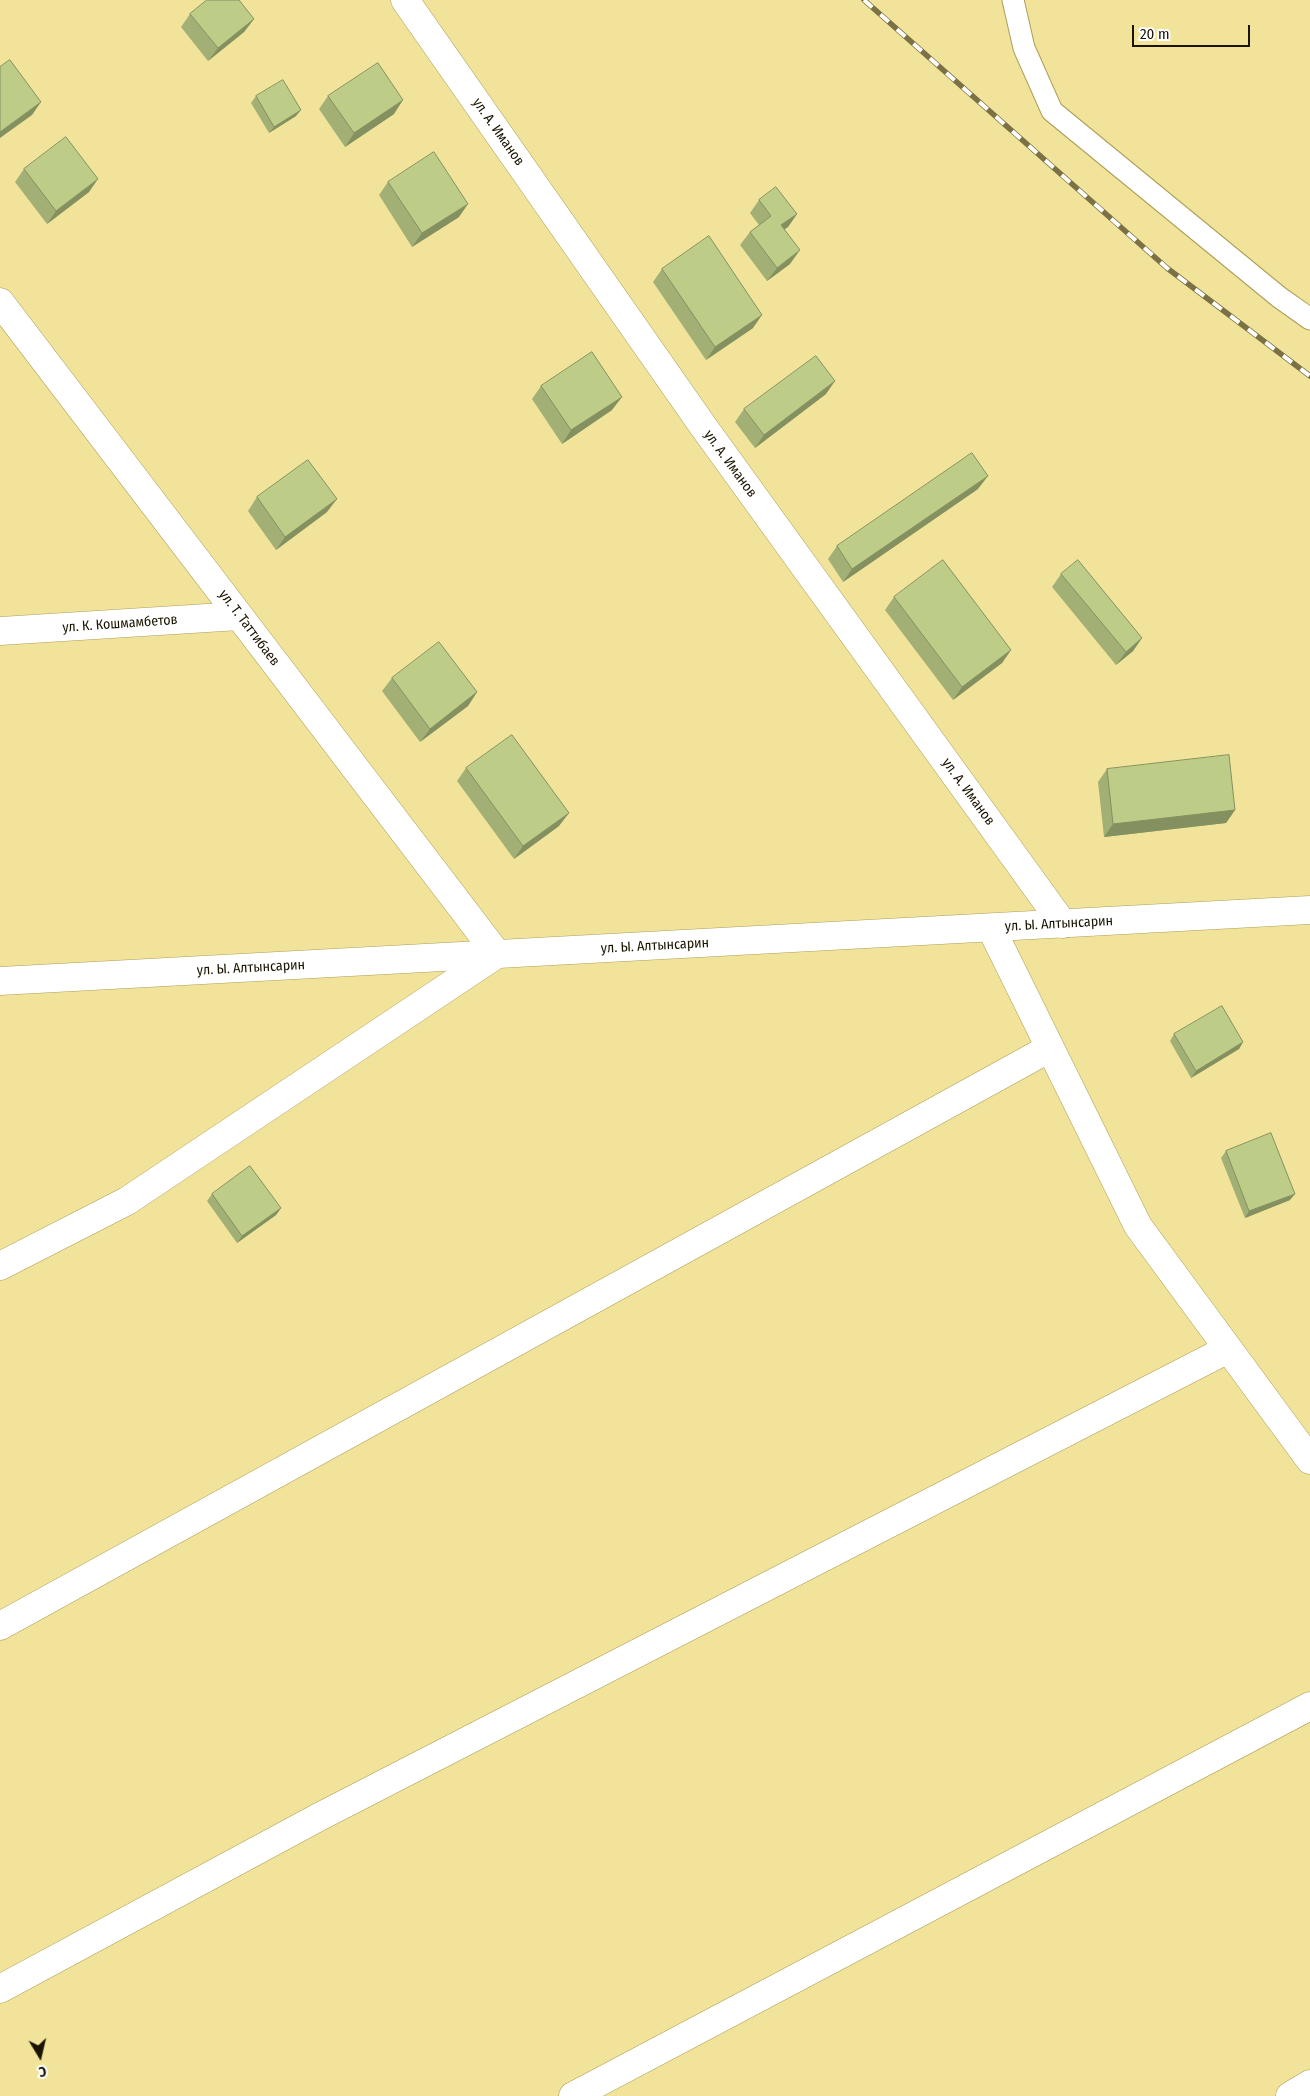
<!DOCTYPE html>
<meta charset="utf-8">
<style>
body{margin:0}
#map{position:relative;width:1310px;height:2096px;overflow:hidden;background:#f1e49a;font-family:"Fira Sans Condensed",sans-serif}
canvas{display:block}
.north{position:absolute;left:15px;top:2031px;width:50px;height:50px;-webkit-text-stroke:4px #fff;paint-order:stroke;rotate:171deg;font-size:14px;font-weight:700;line-height:20px;text-align:center;color:#1a1400}
.north::after{content:'';display:block;margin:auto;width:18px;height:22px;background:#1a1400;clip-path:polygon(50% 0,100% 100%,50% 72%,0 100%)}
.scale{position:absolute;left:1132px;top:25px;width:118px;height:22px;box-sizing:border-box;border:2px solid #1a1400;border-top:0;padding-left:6px;font-size:15px;line-height:18px;white-space:nowrap;color:#1a1400;-webkit-text-stroke:4px #fff;paint-order:stroke}
</style>
<div id="map">
<canvas width="1310" height="2096"></canvas>
<div class="north">С</div>
<div class="scale">20 m</div>
</div>
<script>
const context = document.querySelector('canvas').getContext('2d');
context.lineJoin = 'round';
function strokePath(path, color, width, dash) { context.strokeStyle = color; context.lineWidth = width; context.lineCap = dash ? 'butt' : 'round'; context.setLineDash(dash || []); context.stroke(path); }
function fill(path, color) { context.fillStyle = color; context.fill(path, 'evenodd'); }
function label(font, color, halo, rows, align = 'center') {
  context.font = font + ' "Fira Sans Condensed",sans-serif'; context.lineWidth = 4; context.setLineDash([]); context.textBaseline = 'middle'; context.strokeStyle = halo; context.fillStyle = color; for (const [text, x, y, turn = 0] of rows) {
    context.save(); context.translate(x, y); context.rotate((+turn || 0) * Math.PI / 180); context.textAlign = isNaN(turn) ? turn : align; if (halo) context.strokeText(text, 0, 0); context.fillText(text, 0, 0); context.restore();
  }
}
const service = new Path2D(`
 M1013 0 1024 48 1052 111 1279 297 1310 319`);
const minor = new Path2D(`
 M405 0 703 426 1063 924
 M0 302 497 954 127 1201 0 1266
 M0 631 239 616
 M991 928 1138 1226 1310 1460
 M0 1626 1050 1048
 M0 1989 319 1817 1228 1349
 M573 2096 1310 1706
 M1290 2096 1310 2084`);
const tertiary = new Path2D(`
 M0 981 1310 910`);
const rail = new Path2D(`
 M864 0 1167 268 1310 376`);
const wall = new Path2D(`
 M190 14 254 19 244 32 208 61 181 27Z
 M256 96 296 116 269 133 251 103Z
 M328 96 394 114 345 147 319 109Z
 M24 169 89 192 47 224 15 182Z
 M388 182 459 217 412 247 379 195Z
 M759 200 797 214 788 227 784 229 790 264 767 281 740 245 750 232 759 225 750 213Z
 M662 269 753 328 706 360 653 282Z
 M541 386 612 410 562 444 532 399Z
 M826 394 755 448 735 422 744 409Z
 M978 489 843 582 828 559 837 546Z
 M257 497 327 512 276 550 248 511Z
 M1061 574 1142 638 1133 651 1116 665 1052 587Z
 M894 597 1011 650 1002 663 953 700 885 610Z
 M392 678 477 692 468 706 420 742 382 691Z
 M466 768 559 826 514 859 457 781Z
 M1107 769 1235 810 1226 823 1104 837 1098 782Z
 M1174 1034 1243 1042 1239 1049 1191 1078 1170 1041Z
 M1226 1151 1290 1200 1245 1218 1221 1158Z
 M212 1194 281 1208 276 1215 237 1243 207 1201Z`);
const shadedWall = new Path2D(`
 M254 19 244 32 208 61 218 48Z
 M403 100 394 114 345 147 354 133Z
 M41 102 32 115 0 138V132Z
 M301 110 296 116 269 133 274 127Z
 M98 179 89 192 47 224 56 211Z
 M468 204 459 217 412 247 422 233Z
 M797 214 788 227 772 239 781 225Z
 M800 250 790 264 767 281 777 268Z
 M762 315 753 328 706 360 715 347Z
 M835 381 826 394 755 448 764 435Z
 M622 397 612 410 562 444 571 430Z
 M988 476 978 489 843 582 852 569Z
 M337 499 327 512 276 550 285 537Z
 M1142 638 1133 651 1116 665 1126 652Z
 M1011 650 1002 663 953 700 962 687Z
 M477 692 468 706 420 742 430 729Z
 M1235 810 1226 823 1104 837 1113 824Z
 M569 813 559 826 514 859 523 846Z
 M1243 1042 1239 1049 1191 1078 1196 1071Z
 M1295 1194 1290 1200 1245 1218 1249 1211Z
 M281 1208 276 1215 237 1243 242 1236Z`);
const building = new Path2D(`
 M207 0H239L254 19 218 48 190 14Z
 M10 60 41 102 0 132V67Z
 M378 63 403 100 354 133 328 96Z
 M283 80 301 110 274 127 256 96Z
 M66 137 98 179 56 211 24 169Z
 M434 152 468 204 422 233 388 182Z
 M776 187 797 214 781 225 800 250 777 268 750 232 771 216 759 200Z
 M709 236 762 315 715 347 662 269Z
 M592 352 622 397 571 430 541 386Z
 M816 356 835 381 764 435 744 409Z
 M972 453 988 476 852 569 837 546Z
 M308 460 337 499 285 537 257 497Z
 M943 560 1011 650 962 687 894 597Z
 M1078 560 1142 638 1126 652 1061 574Z
 M439 642 477 692 430 729 392 678Z
 M512 735 569 813 523 846 466 768Z
 M1229 755 1235 810 1113 824 1107 769Z
 M1222 1006 1243 1042 1196 1071 1174 1034Z
 M1271 1133 1295 1194 1249 1211 1226 1151Z
 M250 1166 281 1208 242 1236 212 1194Z`);
const streetNames = [
 ["ул. А. Иманов",498,132,55],
 ["ул. А. Иманов",730,464,54],
 ["ул. К. Кошмамбетов",120,624,-4],
 ["ул. Т. Таттибаев",249,628,53],
 ["ул. А. Иманов",968,792,54],
 ["ул. Ы. Алтынсарин",1059,924,-3],
 ["ул. Ы. Алтынсарин",655,946,-3],
 ["ул. Ы. Алтынсарин",251,968,-3]
];
strokePath(service, '#ab9e57', 23);
strokePath(minor, '#ab9e57', 29);
strokePath(tertiary, '#ab9e57', 29);
strokePath(service, '#fff', 21);
strokePath(minor, '#fff', 28);
strokePath(tertiary, '#fff', 28);
strokePath(rail, '#7b7145', 5.5);
strokePath(rail, '#fff', 4, [11]);
fill(wall, '#a3b075');
fill(shadedWall, '#84905f');
fill(building, '#bdcd88');
strokePath(building, '#84905f', 1);
label('14px', '#1a1400', '#fff', streetNames);
</script>
